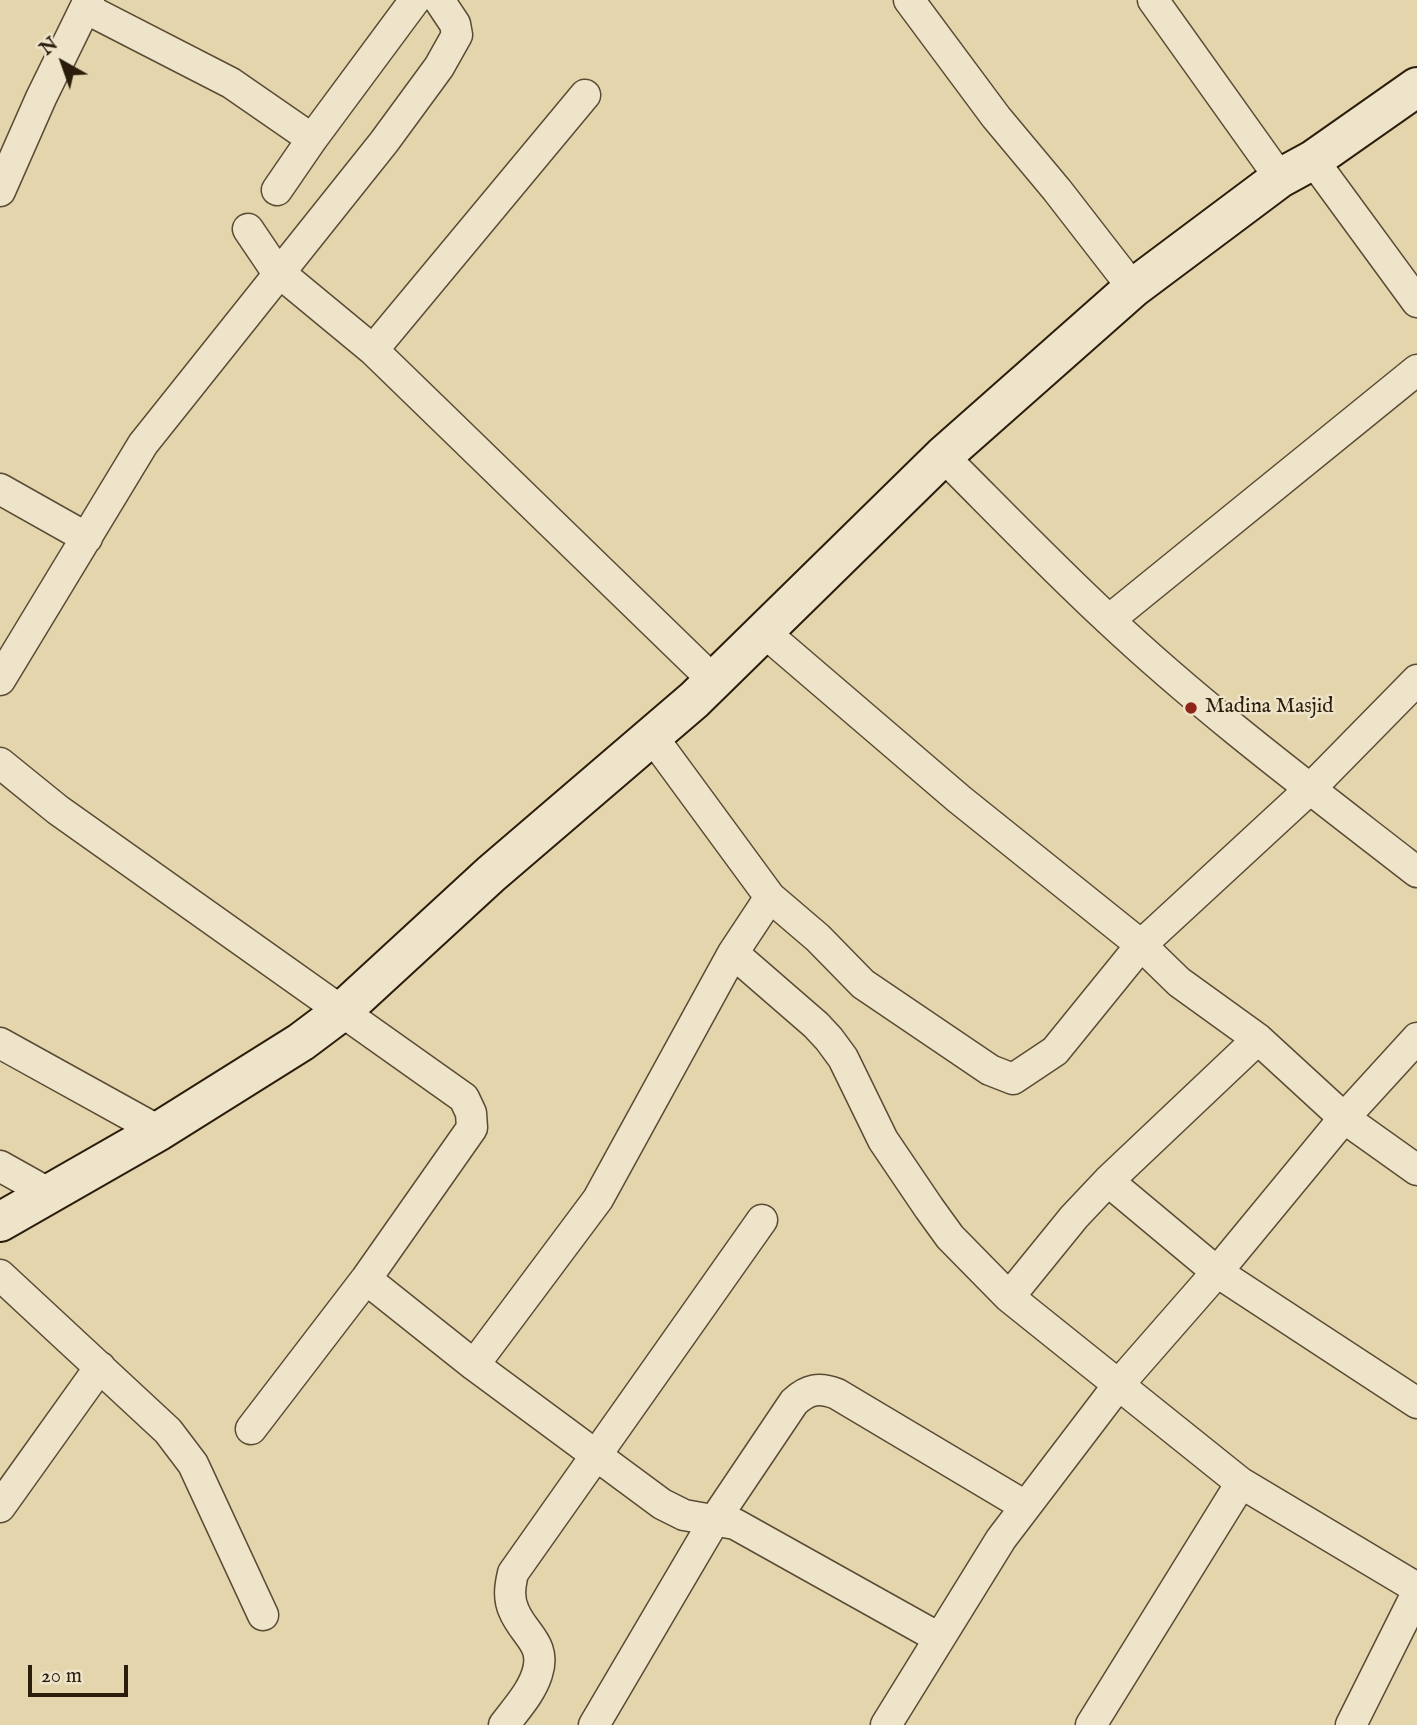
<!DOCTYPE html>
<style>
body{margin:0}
#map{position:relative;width:1417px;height:1725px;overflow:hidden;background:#e5d5ad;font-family:"IM FELL English",serif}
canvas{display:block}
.north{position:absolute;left:28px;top:28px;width:70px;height:70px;-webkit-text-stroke:5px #eee4ca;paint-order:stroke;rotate:320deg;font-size:19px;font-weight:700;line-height:28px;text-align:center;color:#2a1d0b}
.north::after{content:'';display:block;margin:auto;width:24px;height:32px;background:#2a1d0b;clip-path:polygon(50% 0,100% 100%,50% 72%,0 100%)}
.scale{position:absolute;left:28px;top:1665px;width:100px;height:32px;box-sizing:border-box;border:4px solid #2a1d0b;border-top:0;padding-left:9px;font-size:21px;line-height:24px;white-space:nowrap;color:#2a1d0b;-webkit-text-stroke:5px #eee4ca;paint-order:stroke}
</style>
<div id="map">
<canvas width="1417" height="1725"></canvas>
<div class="north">N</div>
<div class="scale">20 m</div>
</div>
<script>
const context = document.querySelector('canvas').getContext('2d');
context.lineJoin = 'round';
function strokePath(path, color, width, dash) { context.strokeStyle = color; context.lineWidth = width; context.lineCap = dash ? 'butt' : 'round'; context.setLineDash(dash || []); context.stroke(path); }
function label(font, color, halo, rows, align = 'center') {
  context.font = font + ' "IM FELL English",serif'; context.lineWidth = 5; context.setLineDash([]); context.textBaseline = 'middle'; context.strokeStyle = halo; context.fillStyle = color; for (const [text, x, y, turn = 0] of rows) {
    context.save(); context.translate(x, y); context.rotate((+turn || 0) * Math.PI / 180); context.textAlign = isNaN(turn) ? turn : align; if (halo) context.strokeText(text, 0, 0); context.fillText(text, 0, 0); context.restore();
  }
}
const street = new Path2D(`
 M909 0 996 117 1057 190 1133 288
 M1153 0 1280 178
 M85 8 231 83 312 139
 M1313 160 1417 302
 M277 190 312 139 415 0
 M0 191 41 98 89 0
 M248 229 275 269 373 350 713 680
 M373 350 585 95
 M943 456C998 511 1052 567 1109 620 1206 711 1313 791 1417 872
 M0 489 87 538
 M1109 620 1417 370
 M763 631 959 799 1141 945 1179 982 1258 1039 1344 1118 1417 1170
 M0 680 143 444 384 142 439 67 457 35 455 24 439 0
 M651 735 770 897 818 938 863 984 990 1070 1013 1079 1055 1051 1141 945 1310 789 1417 680
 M0 763 58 810 464 1098 471 1113 472 1128 366 1279 251 1429
 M733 953 816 1025 829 1039 843 1058 883 1140 929 1208 950 1237 1009 1297 1241 1483 1417 1588
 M0 1043 159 1131
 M0 1166 50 1194
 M1108 1181 1217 1272 1417 1403
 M0 1275 168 1431 193 1464 263 1615
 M366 1279 474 1365 662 1504 684 1515 735 1524 939 1638
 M1009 1297 1074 1217 1108 1181 1258 1039
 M474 1365 598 1199 733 953 770 897
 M0 1507 100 1367
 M504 1725C516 1709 531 1693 537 1674 547 1644 524 1635 514 1611 508 1598 510 1586 513 1573L762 1220
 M594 1725 714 1521 794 1402C808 1389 819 1387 837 1394L1025 1506
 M886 1725 1001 1539 1119 1384 1217 1272 1344 1118 1417 1038
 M1091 1725 1241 1483
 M1351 1725 1417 1593`);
const secondary = new Path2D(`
 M0 1222 159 1131 301 1042 341 1012 491 874 694 700 943 456 1133 288 1280 178 1313 160 1417 87`);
const markers = [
 [1191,708,7,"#8f2418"]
];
const poiNames = [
 ["Madina Masjid",1205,708]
];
strokePath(street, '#594b34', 33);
strokePath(secondary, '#2a1d0b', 42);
strokePath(street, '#eee4ca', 30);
strokePath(secondary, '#eee4ca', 38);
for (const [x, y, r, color] of markers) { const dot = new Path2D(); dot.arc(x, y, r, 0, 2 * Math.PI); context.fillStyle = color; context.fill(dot); strokePath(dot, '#eee4ca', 2.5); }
label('21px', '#2a1d0b', '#eee4ca', poiNames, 'left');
</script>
